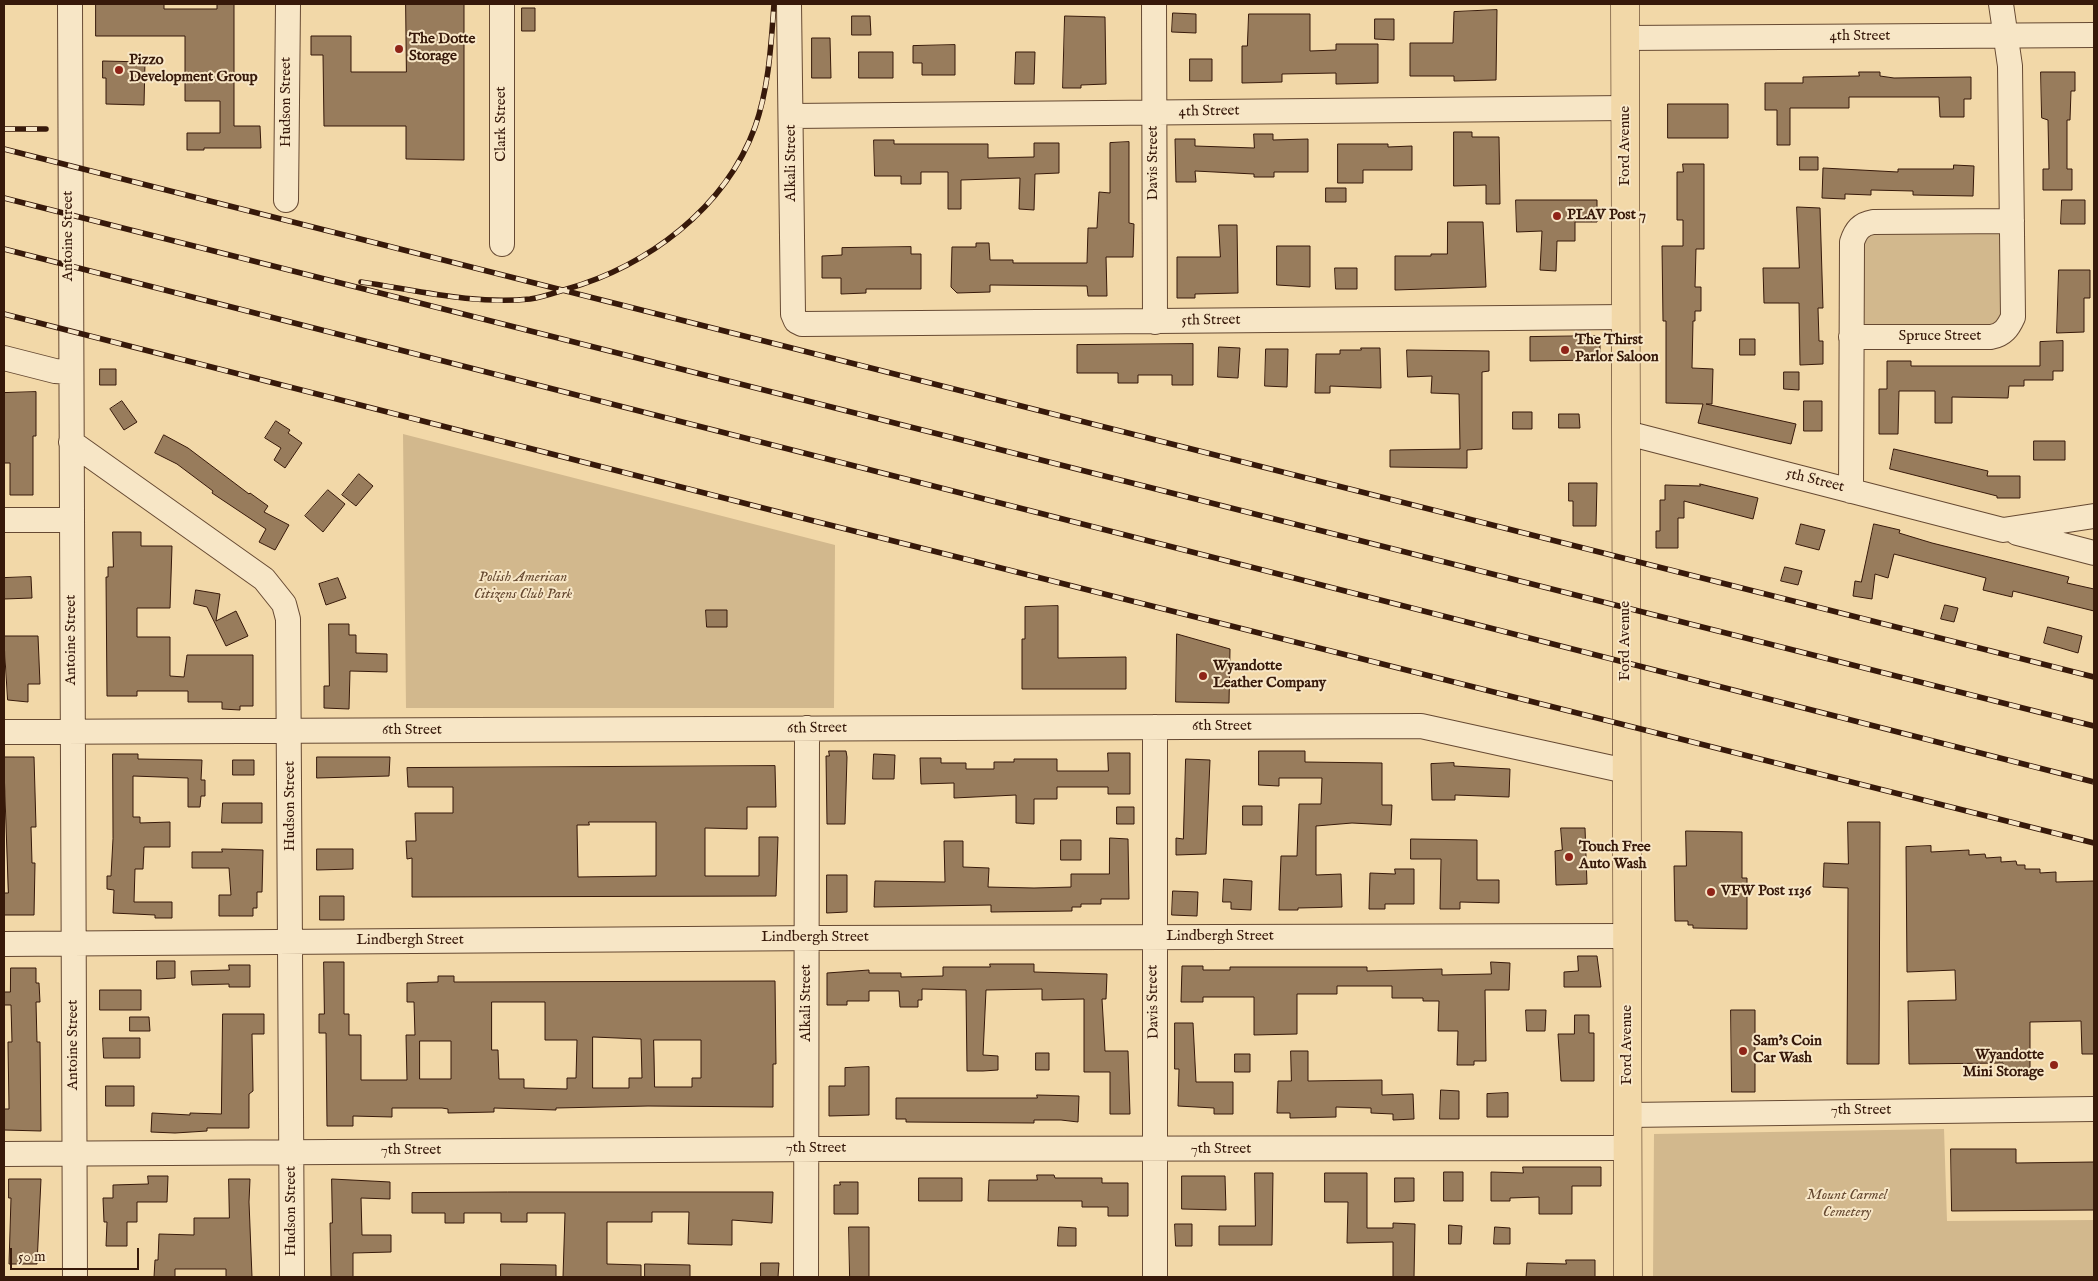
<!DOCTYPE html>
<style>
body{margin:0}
#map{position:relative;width:2098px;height:1281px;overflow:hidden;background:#f2d8a8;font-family:"IM FELL English",serif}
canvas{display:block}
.frame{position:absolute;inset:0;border:5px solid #37190a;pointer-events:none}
.scale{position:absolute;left:10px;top:1248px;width:129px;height:22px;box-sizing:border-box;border:2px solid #37190a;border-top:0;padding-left:6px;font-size:15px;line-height:18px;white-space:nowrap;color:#37190a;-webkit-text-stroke:4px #f7e6c6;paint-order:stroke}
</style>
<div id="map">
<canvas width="2098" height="1281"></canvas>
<div class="frame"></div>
<div class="scale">50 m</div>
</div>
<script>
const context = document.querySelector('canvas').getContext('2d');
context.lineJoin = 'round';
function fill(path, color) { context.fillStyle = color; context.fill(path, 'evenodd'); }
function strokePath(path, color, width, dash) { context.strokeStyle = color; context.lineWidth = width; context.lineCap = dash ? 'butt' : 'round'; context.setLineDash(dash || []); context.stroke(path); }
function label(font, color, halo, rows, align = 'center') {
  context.font = font + ' "IM FELL English",serif'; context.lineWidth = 4; context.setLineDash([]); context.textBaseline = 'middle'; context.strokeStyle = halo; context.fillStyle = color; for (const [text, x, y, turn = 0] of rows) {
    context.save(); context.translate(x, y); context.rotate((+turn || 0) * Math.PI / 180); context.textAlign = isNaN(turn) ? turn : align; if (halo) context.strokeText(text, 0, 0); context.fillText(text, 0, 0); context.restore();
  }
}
const green = new Path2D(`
 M2001 231 2002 325 1864 326 1863 232Z
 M403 434 835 545 834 708H406Z
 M1944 1129 1947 1221 2094 1220V1277H1653L1654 1134Z`);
const building = new Path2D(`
 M96 4H164V9H217V4H234V126H260L261 148H204V150H187V133H220V101H185V36H96Z
 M406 4H464V160L406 159V126H324L323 55H311V36H351V72H406Z
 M522 8H535V31H522Z
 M1497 10 1496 80 1454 81V76H1410V43H1453L1454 12Z
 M1173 13 1196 14V33L1172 32Z
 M1249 14H1310V51L1336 50V44H1378V83L1336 84V73L1282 74V82L1242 83V46H1247Z
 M852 16H870L871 35H852Z
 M1065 16 1105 17 1106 84 1081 85V88H1063Z
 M1375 19H1394V40L1375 39Z
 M812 38H830L831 78H812Z
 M955 45V75H922V63H913V46Z
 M859 52H893V78H859Z
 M1016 52H1035L1034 84H1015Z
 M1190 59H1212V81H1190Z
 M103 61 145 62 144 105 106 104V78H103Z
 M1859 72H1880V76L1894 78 1971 77V99H1964V117H1940L1939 97H1849V108H1790V145H1777V110H1765V83H1803V77L1859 76Z
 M2041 72H2075V91H2071L2070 120H2067V169H2072V190H2043V169H2049L2048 120 2042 118Z
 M1668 104H1728V138H1668Z
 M1454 132H1472V137H1499L1500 204H1486V185L1454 186Z
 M1254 134H1273V140L1308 139V172H1274V177H1254V174L1195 171 1196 182H1176L1175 139H1195V146L1254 148Z
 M874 140H894V144H988V158L1034 157V143H1059V173L1035 174 1034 210 1019 209 1020 178 961 180V209H948V172H921V184H901V176H875Z
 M1129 142V223L1134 224 1133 257H1106L1107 296H1088L1087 286 990 285V292L957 293 951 287 952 247H976V243H989L990 260H1013V263H1087L1088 228H1097L1099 192 1110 193V143Z
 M1338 144H1388V147L1412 146V170H1363V183H1338Z
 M1800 157H1818V170H1800Z
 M1683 164H1704V249H1696L1695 287H1701V311H1695V321H1693L1692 368 1713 369 1712 404H1706L1796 424 1791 444 1698 423 1703 404 1666 403V321H1663L1662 246H1683V220H1677V172H1683Z
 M1954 165 1974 166 1973 196 1913 195V191L1871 190V195L1845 194V199L1822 198 1823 168 1898 172V169H1953Z
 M1326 188H1346V202H1326Z
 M1516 200H1597V222H1575V241H1557L1556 271 1540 270 1542 231 1517 232Z
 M2062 200H2085V224H2061Z
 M1797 207 1820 208 1823 308H1818L1819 341H1823V364L1800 365 1799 303H1764L1763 268H1799Z
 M1448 222H1483L1486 287 1395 290V256H1431V254H1447Z
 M1219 225H1237L1238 293 1195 294V298H1177V257H1220Z
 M1277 246H1310V287L1277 285Z
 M911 247V254H921V289H866V293L841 294V278H822V256L842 255V248Z
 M1335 268H1357V289H1336Z
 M2059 270H2090V298H2084V332L2057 333Z
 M1596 336 1600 341V360L1530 361V337Z
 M1740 339H1755V355H1740Z
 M2063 341V371H2053V380H2024V386H2009L2008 398 1952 397V423H1935V391H1899L1898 434H1879V389H1887V361H1911V366H2040V342Z
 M1193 344V385H1172V375H1138V383H1118V373H1077V345Z
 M1219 347 1240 348 1238 378 1218 377Z
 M1361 348H1380L1381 388 1330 386V393H1315L1316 354H1340V350H1361Z
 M1266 349H1288L1287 387 1265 386Z
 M1407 350 1489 351V371L1482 372V449L1467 450V468L1390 467V450L1460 449 1459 394 1431 393 1432 376 1408 377Z
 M100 369H116V385H100Z
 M1784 372H1799V390L1784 389Z
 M36 392V436H33V495H10V463H4V393Z
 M122 401 137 422 124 430 110 409Z
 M1804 401H1822V431H1804Z
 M1513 412H1532V429H1513Z
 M1559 414H1579L1580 428H1559Z
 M276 421 290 430 288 433 302 443 285 468 274 460 281 448 265 438Z
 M164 435 188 448 249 494 250 493 268 506 264 512 289 525 275 550 259 542 266 529 212 493 213 491 177 464 155 453Z
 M2034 441H2065V460H2034Z
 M1894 449 1988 471 1987 476H2020V498H1997V496L1890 469Z
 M359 474 373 486 356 506 342 495Z
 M1569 483H1597L1596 526H1573V501H1569Z
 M1700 484 1758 498 1753 519 1684 501V518H1678V548H1656V531H1660V500H1665V485L1700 486Z
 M328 490 345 504 323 532 305 516Z
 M1801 524 1825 530 1819 550 1796 544Z
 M1874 524 1900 530 1899 533 1932 543 2069 577 2067 583 2094 589V611L2013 591 2012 597 1983 590 1986 578 1894 554 1888 578 1875 574 1872 599 1853 596 1855 581 1861 582Z
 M113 532H141V546H172L170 608H137V637H170V676L184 677 187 655H253V706H240V710L222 709V702H188V691H137V696H107L106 577H108V567H113Z
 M1785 567 1802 571 1798 585 1781 581Z
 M31 577 32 598 4 599V578Z
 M338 578 346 598 326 605 319 584Z
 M196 590 220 594 216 621 236 611 248 636 226 646 207 607 194 604Z
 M1945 605 1958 608 1954 622 1941 619Z
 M1058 606V658L1126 657V689H1022V639H1025V607Z
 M706 610H727V627H707Z
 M329 624H349V635H356V653L387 654V672L350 671 349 709 324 708V686H329Z
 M2048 627 2082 636 2078 653 2044 643Z
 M1177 634 1230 649 1229 703 1176 702Z
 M4 636H38L40 684H28V702L8 700Z
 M829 751H846L847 757 845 824H827L826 756H829Z
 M1259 751H1305V762L1382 763V805H1392L1391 825 1352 823 1316 826V875L1341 874 1342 907 1298 908V910H1279L1281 856H1297L1299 804H1321L1322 778H1279V786L1259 785Z
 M1108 753H1130V794H1108V787H1057V799H1034V824L1016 823V795L954 798V783L921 784 920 758H941V763H966V769H994V762H1014V759H1057V771H1108Z
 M113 754H138V759L202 760 201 780H205V796H201L200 807H188V778L133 776V817H140V823L170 822V847H144L143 869H135L134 902H172V918H155V915L113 913 114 890 107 889V876H111L113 839Z
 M874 754 895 755 894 779H873Z
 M4 757H34L36 827H31L32 863H35L34 915H4V893H8Z
 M317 757H390L389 776 317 778Z
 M1186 759 1210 760 1206 854 1176 855V838L1183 839Z
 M233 760H254V775H233Z
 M1454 763V766L1510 769 1509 797 1455 795V800H1432L1431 764Z
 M775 766 776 807H747V829L705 828V876H759V837H778L776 896 412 897V858L407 859 406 841H416L415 813H453V787H408L407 768ZM589 822H656V876L578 877 577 825H589Z
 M223 803H262V823H222Z
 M1243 806H1262V825H1243Z
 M1117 807H1134V824H1117Z
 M1848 822H1880L1879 1064H1847L1848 888 1823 887 1824 863 1848 864Z
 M1561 828H1585L1587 884 1556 885 1555 851 1562 850Z
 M1686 831 1742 832V878H1747V929L1693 928V925H1688V921H1675L1674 866H1686Z
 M1110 838 1128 839 1129 899H1101V904H1081V907H1072V911L991 912V905L874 907 875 881 945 882 944 841H963V867L989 868 988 887 1034 888 1071 887V874H1109Z
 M1411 839 1477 840V880H1499V903L1460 902V909H1440L1441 859H1411Z
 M1061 840H1081V860H1061Z
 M1931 846V852L1969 850V855L1985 854 1986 858 2001 857V862L2016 861 2017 865H2025V869H2040V873L2056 872V882L2094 881V1054H2082L2081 1021 2030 1022V1068H2003V1063L1909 1064 1908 1001 1956 1000 1955 970 1907 972 1906 847Z
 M222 849 263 850 262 892H257V908H253V916H219V895H231L229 868H192V852H222Z
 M317 849H353V869L317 870Z
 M1395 869H1414V904H1385V909H1369L1370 873 1395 874Z
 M827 875H847V912L827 913Z
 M1224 879 1252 881 1251 910 1231 909V902H1223Z
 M1173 891 1198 892 1197 916 1172 915Z
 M320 896H344V920H320Z
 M1578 956H1597L1601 987H1564V972L1578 971Z
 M157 961H175V978L157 979Z
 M324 962H344V1014H349V1035H361V1080H407L406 1035H415L414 1002H407V983L438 982V976H454V982H461L775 981 776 1064H773V1107L648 1106 556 1108V1110L494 1108V1112L448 1113V1109L442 1108H392V1117L353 1116V1126H327L326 1033H319V1014H324ZM492 1002H545V1040H577L576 1078H567V1089L524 1088V1079H499L498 1050H492ZM593 1037 641 1039 642 1078H629V1088H593ZM654 1040H701V1078H692V1087H655ZM420 1041H451V1079H420Z
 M1491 962 1510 963 1509 990H1485L1486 1061H1474V1065H1457L1458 1031H1438L1439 1001H1423V998H1392V986H1337V994H1297V1034L1254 1035V997H1203V1002H1181L1182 966H1203V970H1230V967H1367V971L1442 969V975L1491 974Z
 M990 964H1034V972L1107 974 1106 999H1102L1105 1051H1128L1130 1114H1110V1072H1084V999L1042 1000V989L986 990 983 1055 998 1056V1070L983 1071H967L966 990 922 989V1000H918V1007H900L899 991H869V1001H847V1005H827V973L869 970V973H901V977L943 976V967H990Z
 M229 965H250V987H229V984L192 985 191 971 229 970Z
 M11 968H36V983H39L40 1002H36L37 1042H40L41 1131 4 1130V1109H9L8 1042H12L11 1005H4V992H10Z
 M100 990H141V1010H100Z
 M1526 1010H1546L1545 1031H1527Z
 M1731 1010H1755V1092H1732Z
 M223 1014H264V1034H252L253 1091 249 1094V1128H207V1131L175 1133 151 1132 152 1113 190 1115V1113L221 1114Z
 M1575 1015H1589V1033H1594V1081H1561L1558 1034H1574Z
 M130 1017H149L150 1031H130Z
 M1175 1023H1193L1196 1082H1233V1114H1214V1108L1178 1106 1179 1069H1175Z
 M103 1038H140V1058H104Z
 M1291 1051H1308V1081L1382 1080V1095L1413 1094 1414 1119 1393 1120V1114L1371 1113V1108L1336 1107V1117L1290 1118V1113H1277L1278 1081H1291Z
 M1036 1053H1049V1070H1036Z
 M1235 1054H1250V1072H1235Z
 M869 1067V1115L829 1116V1086H845V1068Z
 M106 1086H134V1106H106Z
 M1441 1090 1459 1091V1119H1440Z
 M1508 1093V1117H1487V1094Z
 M1037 1095 1079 1096 1078 1122 1061 1120H1034V1123L906 1122V1119H896V1098H1037Z
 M1951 1149H2016V1163L2094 1162V1210L1952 1211Z
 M1523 1167H1601V1186H1572V1214H1539V1197L1510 1198V1201H1491V1172L1523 1173Z
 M1444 1172H1463V1201H1444Z
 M1255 1173H1273L1272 1245H1219V1226H1255Z
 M1325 1173H1367V1228H1393V1223L1415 1224 1414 1277H1393V1242L1347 1243 1348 1202H1325Z
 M1037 1175H1054L1055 1178H1102V1183H1128V1216H1108V1207H1082V1201H988L989 1180H1037Z
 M148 1176H168L167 1202H137V1222H127V1246H106L107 1222H104L103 1198H113V1185L148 1184Z
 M1182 1176H1225L1226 1210 1182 1209Z
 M919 1178H962V1201H919Z
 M1395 1178H1414V1201L1395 1202Z
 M9 1179H41L37 1264H9L11 1198H9Z
 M229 1179H250L249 1202 252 1277H226V1269H175V1277H154L155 1260H158L159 1234 194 1235V1218H229Z
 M332 1179 390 1182V1199L361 1198 362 1235H391V1252L353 1253V1277H331L330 1223H332Z
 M840 1182H858V1214H834V1185H840Z
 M508 1192H773L772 1223 732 1220V1245L688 1244 689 1212H652V1222H607V1264L641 1265V1277H563L565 1213H527V1222H501V1213H464V1223H445V1213H412V1193Z
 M1175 1224H1192V1246H1176Z
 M1449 1225 1462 1226 1461 1244H1449Z
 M849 1227H869V1277H850Z
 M1059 1227 1076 1228V1246H1058Z
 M1495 1227 1510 1228V1244H1494Z
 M1566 1260H1595V1277H1526L1527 1263 1566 1264Z
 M761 1263H779L778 1277H761Z
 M501 1264 556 1265V1277H501Z
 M645 1264 690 1265V1277H645Z`);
const minor = new Path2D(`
 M70 4 75 1277
 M789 4 793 314 796 321 802 324 1627 317
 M1154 4 1155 322
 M1625 38 2094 35
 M792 116 1626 108
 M286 200 288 4
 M502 244V4
 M1851 337H1991C2003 335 2008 328 2013 317L2010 66 2001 4
 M4 358 55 371 70 372
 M1627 433 2003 530 2094 516
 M71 442 264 579 284 604 288 619 292 1277
 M1851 491 1852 242C1856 230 1861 224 1873 222L2012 221
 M4 520H71
 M2017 533 2094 553
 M4 732 1421 726 1626 771
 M4 944 822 938 1627 936
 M1628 1115 2094 1109
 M4 1154 826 1149 1628 1148
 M806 1277 807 728
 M1155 1277V727`);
const major = new Path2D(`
 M1625 4 1628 1277`);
const rail = new Path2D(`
 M4 129H46
 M4 149 2094 677
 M4 198 2094 726
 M4 249 2094 782
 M361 282C416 290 474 305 530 299 543 297 554 293 567 289 647 266 725 209 755 127 769 87 771 45 774 4
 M4 314 814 521 2094 843`);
const markers = [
 [399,49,5,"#8f2418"],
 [119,70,5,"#8f2418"],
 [1557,216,5,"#8f2418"],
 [1565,350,5,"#8f2418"],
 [1203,676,5,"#8f2418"],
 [1569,857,5,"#8f2418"],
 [1711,892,5,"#8f2418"],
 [1743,1051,5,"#8f2418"],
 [2054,1065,5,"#8f2418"]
];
const streetNames = [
 ["4th Street",1860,37],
 ["Hudson Street",287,102,-90],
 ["4th Street",1209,112,-1],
 ["Clark Street",502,124,-90],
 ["Ford Avenue",1626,146,-90],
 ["Alkali Street",792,163,-90],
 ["Davis Street",1154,163,-90],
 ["Antoine Street",69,236,-90],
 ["5th Street",1211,321,-1],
 ["Spruce Street",1940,337],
 ["5th Street",1815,481,14],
 ["Antoine Street",72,640,-90],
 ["Ford Avenue",1626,641,-90],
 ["6th Street",1222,727],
 ["6th Street",817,729,-1],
 ["6th Street",412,731],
 ["Hudson Street",291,806,-90],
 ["Lindbergh Street",1220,937],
 ["Lindbergh Street",815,938],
 ["Lindbergh Street",410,941],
 ["Davis Street",1154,1002,-91],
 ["Alkali Street",807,1003,-90],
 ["Antoine Street",74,1045,-90],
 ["Ford Avenue",1628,1045,-90],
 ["7th Street",1861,1111],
 ["7th Street",816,1149],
 ["7th Street",1221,1150],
 ["7th Street",411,1151],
 ["Hudson Street",292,1211,-90]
];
const poiNames = [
 ["The Dotte",409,40],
 ["Storage",409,57],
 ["Pizzo",129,61],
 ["Development Group",129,78],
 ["PLAV Post 7",1567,216],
 ["The Thirst",1575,341],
 ["Parlor Saloon",1575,358],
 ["Wyandotte",1213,667],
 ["Leather Company",1213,684],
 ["Touch Free",1579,848],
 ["Auto Wash",1579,865],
 ["VFW Post 1136",1721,892],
 ["Sam's Coin",1753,1042],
 ["Car Wash",1753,1059],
 ["Wyandotte",2044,1056,"right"],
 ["Mini Storage",2044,1073,"right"]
];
const parkNames = [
 ["Polish American",523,578],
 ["Citizens Club Park",523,595],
 ["Mount Carmel",1847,1196],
 ["Cemetery",1847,1213]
];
fill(green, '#d2b88d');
fill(building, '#987c5c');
strokePath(building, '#37190a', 1);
strokePath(minor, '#664932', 26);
strokePath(major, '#37190a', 29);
strokePath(minor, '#f7e6c6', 24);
strokePath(major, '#f2d8a8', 28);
strokePath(rail, '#37190a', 5.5);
strokePath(rail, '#f7e6c6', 4, [11]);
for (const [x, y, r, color] of markers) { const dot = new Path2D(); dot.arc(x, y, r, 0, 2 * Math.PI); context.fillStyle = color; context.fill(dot); strokePath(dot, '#f7e6c6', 2); }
label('15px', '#37190a', '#f7e6c6', streetNames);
label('bold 15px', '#37190a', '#f7e6c6', poiNames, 'left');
label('italic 15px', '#664931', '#f7e6c6', parkNames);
</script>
